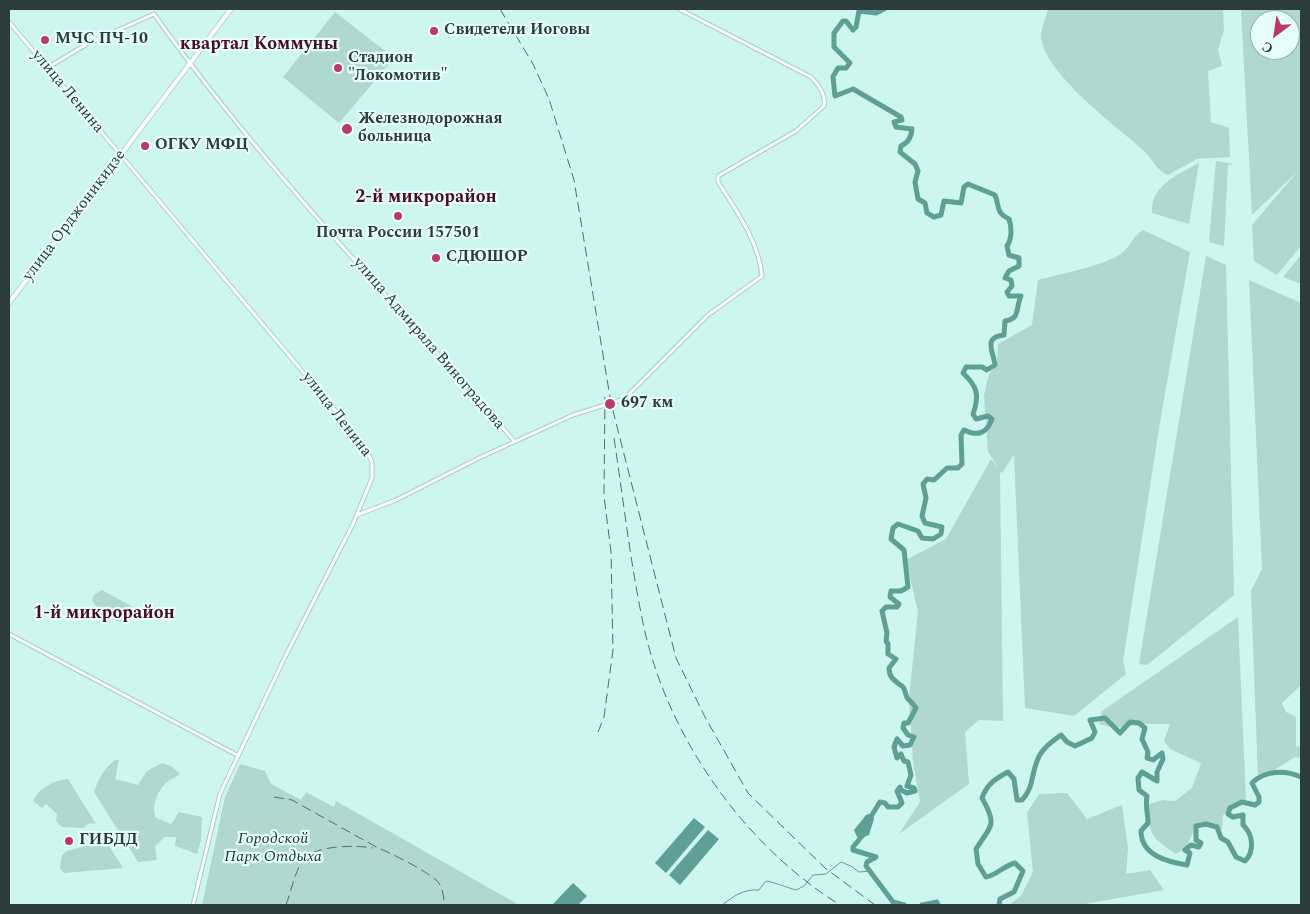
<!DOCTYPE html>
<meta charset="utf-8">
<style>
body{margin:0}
#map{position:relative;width:1310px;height:914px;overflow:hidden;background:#ccf6ef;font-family:Spectral,serif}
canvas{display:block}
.frame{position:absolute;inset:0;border:10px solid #2c3c3a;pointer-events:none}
.north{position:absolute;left:1250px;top:10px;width:50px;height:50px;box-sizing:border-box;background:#e6fffb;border:1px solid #9cb1ae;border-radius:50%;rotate:211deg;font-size:14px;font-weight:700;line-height:20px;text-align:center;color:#2c3c3a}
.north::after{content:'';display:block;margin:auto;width:18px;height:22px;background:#c0356d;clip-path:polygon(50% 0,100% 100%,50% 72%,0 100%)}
</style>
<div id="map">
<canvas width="1310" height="914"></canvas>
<div class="frame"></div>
<div class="north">С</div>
</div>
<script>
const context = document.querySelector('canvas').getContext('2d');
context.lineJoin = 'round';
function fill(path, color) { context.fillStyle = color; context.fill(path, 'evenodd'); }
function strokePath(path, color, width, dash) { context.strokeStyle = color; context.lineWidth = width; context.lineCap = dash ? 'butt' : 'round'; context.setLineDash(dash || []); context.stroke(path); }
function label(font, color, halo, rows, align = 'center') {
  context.font = font + ' Spectral,serif'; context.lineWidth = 4.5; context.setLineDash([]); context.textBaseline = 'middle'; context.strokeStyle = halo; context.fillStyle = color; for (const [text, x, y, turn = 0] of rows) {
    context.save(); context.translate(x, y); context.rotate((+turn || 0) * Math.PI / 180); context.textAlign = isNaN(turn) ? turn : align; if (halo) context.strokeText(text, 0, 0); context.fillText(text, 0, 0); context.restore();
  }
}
const green = new Path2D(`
 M1048 9H1223L1224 30 1218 50 1222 66 1208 71 1211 122 1229 128 1230 157 1197 159 1168 175C1156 171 1152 157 1142 149 1116 126 1041 71 1041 35 1042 27 1046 17 1048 9Z
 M1241 9H1301V246L1277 275 1254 261 1252 225 1297 172 1252 215ZM1260 20H1290V50H1260Z
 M335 12 394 58 339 123 283 77Z
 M1216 161 1234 164 1228 165 1224 246 1209 242Z
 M1199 163 1189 224 1152 213C1150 186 1178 174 1199 163Z
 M1143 230 1190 252 1160 422 1123 661 1126 674 1074 716 1025 708 1014 455 1002 473 1000 472 1003 721 979 720 965 732 969 784 899 834 920 802 913 762 909 698 918 612 906 560 946 539 991 459 999 468 988 452 984 395 989 374 997 365 998 344 1032 325 1038 280C1059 274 1105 266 1122 253 1130 247 1133 236 1143 230Z
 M1301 255V284L1283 277Z
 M1206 256 1226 265 1234 595 1147 665 1139 664Z
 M1249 280 1301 303V685L1282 703 1286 712 1296 717V746L1301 747V758L1295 757 1258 780 1251 591 1262 569Z
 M102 590 131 606 134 615 129 623C118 625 97 610 92 600L94 595Z
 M1238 617 1246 801 1223 815 1222 830 1212 824 1196 826 1186 848 1176 854C1151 837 1148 835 1149 804L1163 800 1175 801 1192 788 1201 763 1170 749 1164 741 1170 724H1142L1116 728 1099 724 1102 711Z
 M115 760H119L115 779 138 785 147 771 162 763 171 766 180 774C176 778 170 779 166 783 157 792 151 806 156 818L171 824 179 812 202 817 201 840 197 854 175 846 176 837H165L155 846 157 860 138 862 94 792C98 780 104 768 115 760Z
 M240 764 265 771 271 784 301 800 306 792 334 807 336 801 519 905H202L225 797Z
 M68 779 96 824 90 823 83 828 62 827 56 821 57 814 46 804 42 808 33 801C39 788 55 780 68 779Z
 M1067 793 1087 819 1122 805 1128 848 1126 874 1150 870 1164 890 1079 905H1009L1021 896 1033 872 1027 813 1039 794Z
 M103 837 123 868 64 873 60 868 62 855 67 851 103 841Z`);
const water = new Path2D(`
 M872 813 874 819 869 835 858 839 854 830 866 815Z
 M694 818 705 827 666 873 655 863Z
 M708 830 719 839 680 885 669 875Z
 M573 883 587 896 578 905H552Z`);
const stream = new Path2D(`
 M722 905C734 896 743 889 759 890L765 882 768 881 796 890 804 886 813 875 826 874 841 862 851 866 859 872 870 871`);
const river = new Path2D(`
 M834 75 838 68H846L850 63 834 47V33L843 21H846L853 30 856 27 859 11 876 13 884 9
 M833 77 835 96 853 89 901 117 902 120 894 122 896 127 912 129C911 137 909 142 901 146L900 152 915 164 918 171 915 182 918 199 925 203 927 213 934 217 941 215 944 201 961 203 964 187 968 184 995 195C1000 207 995 212 1009 219 1012 227 1012 239 1007 246L1009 255 1019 258V266L1009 271 1005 278 1011 280 1012 286 1007 292 1009 296H1021C1015 308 1021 319 1005 321L1004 335C982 337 994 353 995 365L987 370 982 367H966L963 373C977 386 980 395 973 414L976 419 988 416 992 419C987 433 978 437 964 430L961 435 962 464 958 468H947L934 480 927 479 923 484 926 498 922 516 925 523 942 527 941 534 933 539 922 538 918 531 898 524 893 528 891 539 904 550 908 587 901 591H891L890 597 899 604 897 607H886L882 611 887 633 886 641 888 644V654L896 659 889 668C889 679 896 681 903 687 906 690 905 696 908 699 911 702 913 703 916 708L908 723H904L903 728 908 735 914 737 910 745 903 746 897 739 894 747 897 758 901 754 904 761 908 762 911 775 907 786 914 788 915 791 907 793 901 790 900 787 897 791 902 803 898 807H888L885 803 880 802 870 818
 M863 835 853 847V850L876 857 867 862 866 866 893 902 904 905
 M922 905 937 902 938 905
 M999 905 1000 899 1014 892 1023 871 1015 863C1003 866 997 875 986 877L978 864 976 849C991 825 998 826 982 798 987 784 995 779 1008 772L1014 779 1017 800H1022C1033 788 1031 778 1036 764 1040 750 1050 743 1061 735L1067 742 1075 746 1092 738 1095 732 1090 720 1105 718 1120 733 1130 722 1139 723 1145 728 1142 739 1148 752 1147 758 1153 760 1162 753 1163 759 1157 772V781L1142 772 1138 778 1139 790 1147 796C1145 805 1148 814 1148 823L1141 831C1141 856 1169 862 1187 865L1190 853 1185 850 1191 845 1199 847 1201 843 1196 840V826L1206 824 1217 827 1221 838 1228 842 1236 857 1245 861C1255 851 1253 834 1243 825V815L1233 817 1228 814 1230 808 1242 802 1255 805 1259 802V797L1252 783C1265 770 1285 770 1301 777`);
const minor = new Path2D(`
 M9 22 334 409 364 446 372 462V478L353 524 284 659 220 794 193 905
 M47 68 87 44 154 14C262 167 393 299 514 441
 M357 515 396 500 479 458 573 415 624 399 708 315 762 276C759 242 736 210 718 182V176L796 131 824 106C826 95 819 85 811 77L679 9
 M9 634 237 755`);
const major = new Path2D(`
 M9 303 231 9`);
const rail = new Path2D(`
 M500 9 533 64 549 99 574 180 611 403 676 658 705 717 748 793 825 868 875 905
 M614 438C623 498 630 559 642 618 664 732 742 844 840 905
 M598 732 604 717 613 650 611 552 604 496 605 397
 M274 797 292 800 378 848C391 853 429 872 438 882 443 888 444 898 444 905
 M286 905C291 892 295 869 305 858 318 845 356 845 373 848`);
const markers = [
 [434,31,5,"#c0356d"],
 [45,40,5,"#c0356d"],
 [338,68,5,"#c0356d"],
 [347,129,6,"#c0356d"],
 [145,146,5,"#c0356d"],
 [398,216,5,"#c0356d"],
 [436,258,5,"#c0356d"],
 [610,404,6,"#c0356d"],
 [69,841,5,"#c0356d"]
];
const poiNames = [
 ["Свидетели Иоговы",444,31],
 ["МЧС ПЧ-10",55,40],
 ["Стадион",348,59],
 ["\"Локомотив\"",348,77],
 ["Железнодорожная",358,120],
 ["больница",358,138],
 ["ОГКУ МФЦ",155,146],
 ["Почта России 157501",398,234,"center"],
 ["СДЮШОР",446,258],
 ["697 км",621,404],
 ["ГИБДД",79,841]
];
const streetNames = [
 ["улица Ленина",67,92,50],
 ["улица Орджоникидзе",75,216,-53],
 ["улица Адмирала Виноградова",428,344,49],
 ["улица Ленина",336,415,52]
];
const parkNames = [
 ["Городской",273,840],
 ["Парк Отдыха",273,858]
];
const neighbourhoodNames = [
 ["квартал Коммуны",259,45],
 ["2-й микрорайон",426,198],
 ["1-й микрорайон",104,614]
];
fill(green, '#b0d8d1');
fill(water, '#5e9f96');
strokePath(stream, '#5e9f96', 1);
strokePath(river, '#5e9f96', 5);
strokePath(minor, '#a5cec7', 5);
strokePath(major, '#a5cec7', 5.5);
strokePath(minor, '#fff', 3);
strokePath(major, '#fff', 4);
strokePath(rail, '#566d6a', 1, [10, 5]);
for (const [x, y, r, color] of markers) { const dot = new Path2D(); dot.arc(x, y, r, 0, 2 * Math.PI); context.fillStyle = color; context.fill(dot); strokePath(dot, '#e6fffb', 2); }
label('bold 16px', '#2c3c3a', '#e6fffb', poiNames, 'left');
label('16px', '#2c3c3a', '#e6fffb', streetNames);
label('italic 16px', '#143531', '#e6fffb', parkNames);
label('bold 18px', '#4d0a27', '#e6fffb', neighbourhoodNames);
</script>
